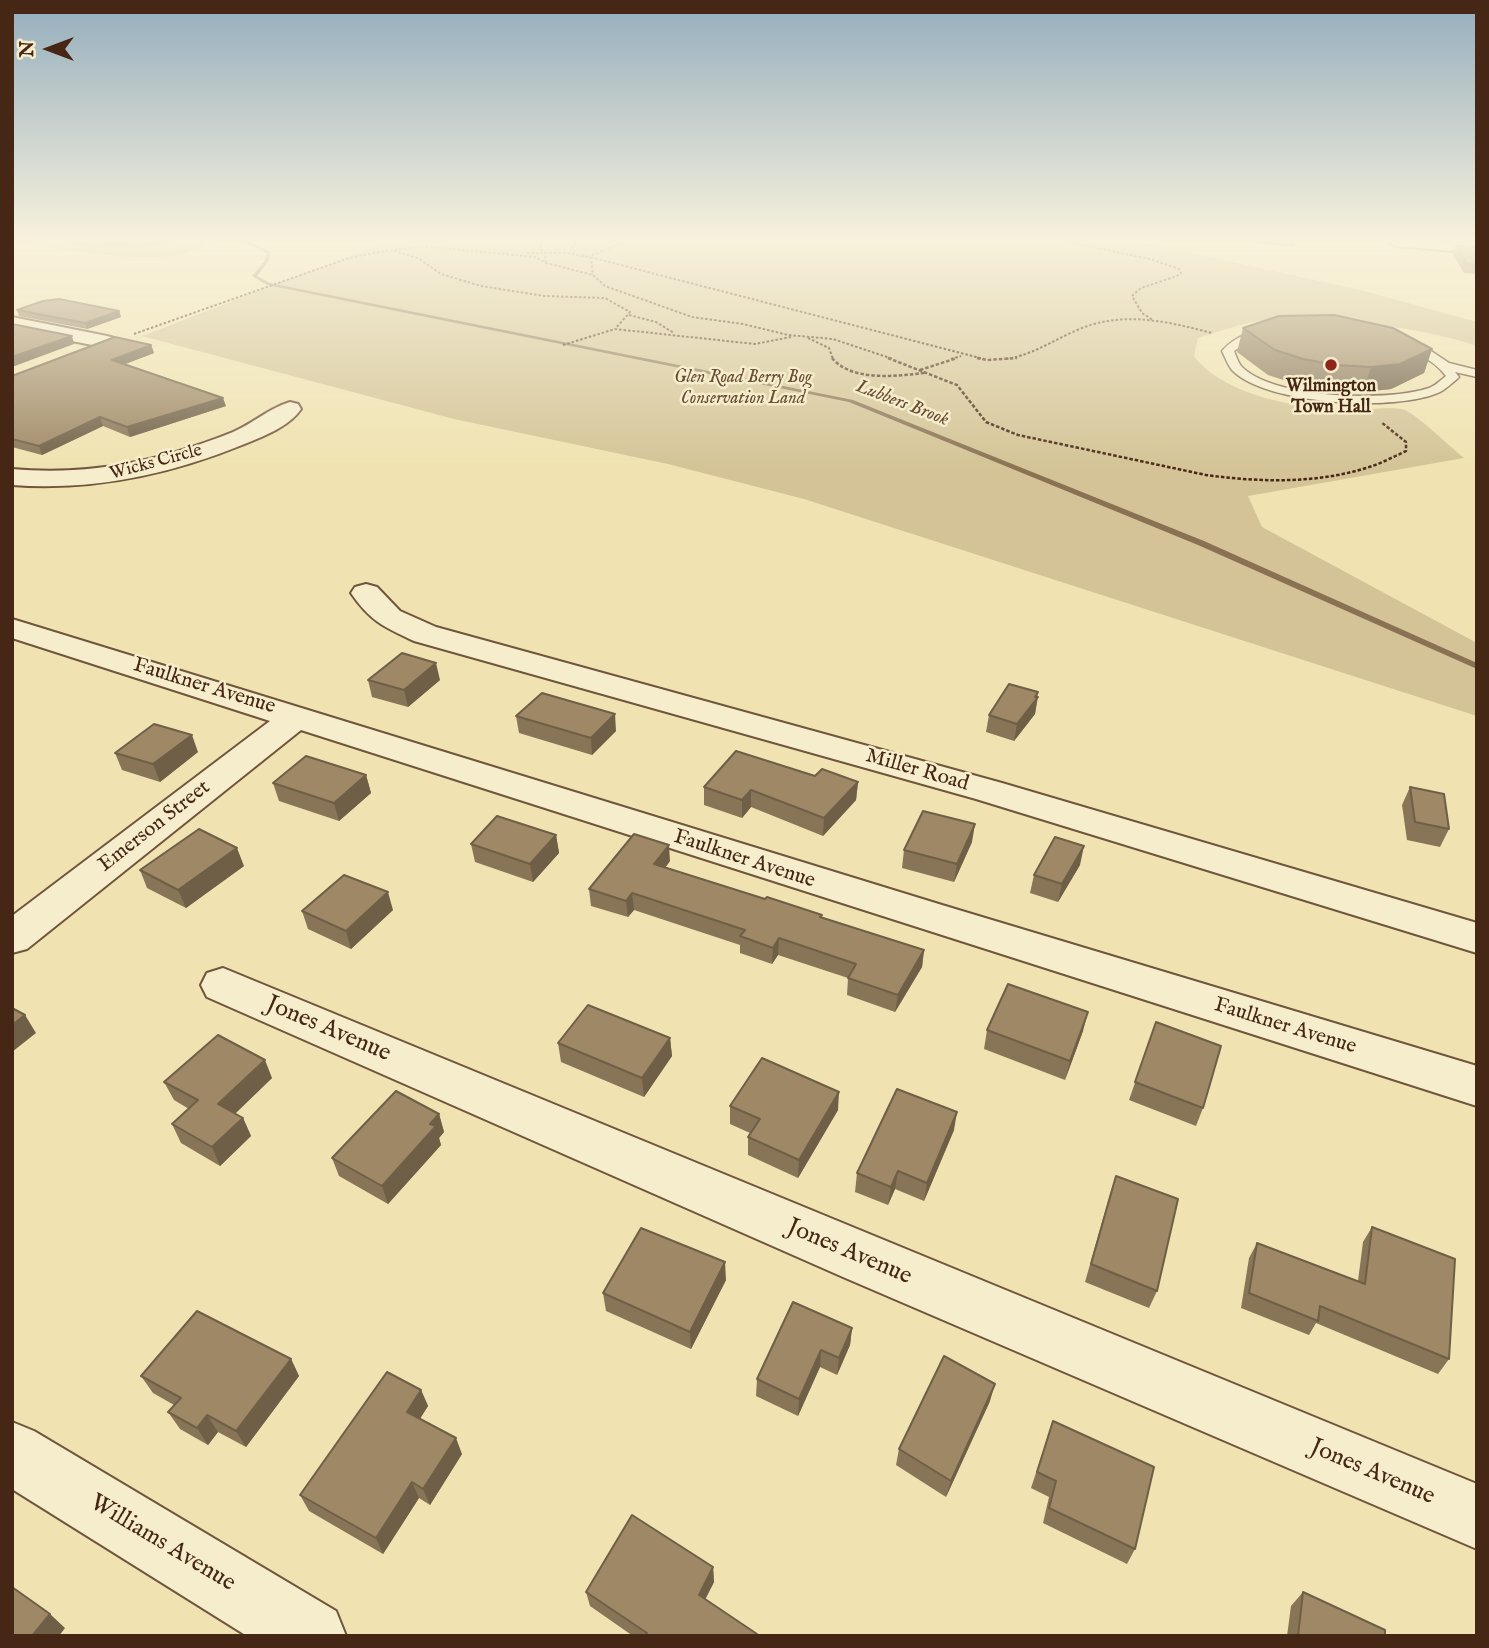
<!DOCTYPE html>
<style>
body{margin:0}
#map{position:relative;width:1489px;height:1648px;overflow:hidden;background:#f0e3b1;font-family:"IM FELL English",serif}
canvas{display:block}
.frame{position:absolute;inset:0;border:14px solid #462615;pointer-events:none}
.north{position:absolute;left:14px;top:14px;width:70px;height:70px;-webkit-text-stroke:5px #f5edcc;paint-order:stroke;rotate:270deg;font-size:19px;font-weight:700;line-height:28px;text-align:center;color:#462615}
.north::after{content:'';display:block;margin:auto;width:24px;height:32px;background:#462615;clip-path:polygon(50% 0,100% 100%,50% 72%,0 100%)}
</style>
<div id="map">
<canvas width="1489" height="1648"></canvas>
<div class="frame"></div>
<div class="north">N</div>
</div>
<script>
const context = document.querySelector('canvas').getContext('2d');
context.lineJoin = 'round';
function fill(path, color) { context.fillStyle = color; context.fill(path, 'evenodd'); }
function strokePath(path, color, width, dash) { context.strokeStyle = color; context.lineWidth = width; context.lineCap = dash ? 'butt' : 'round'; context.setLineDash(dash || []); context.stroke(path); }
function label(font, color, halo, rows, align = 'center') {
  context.font = font + ' "IM FELL English",serif'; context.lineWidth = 5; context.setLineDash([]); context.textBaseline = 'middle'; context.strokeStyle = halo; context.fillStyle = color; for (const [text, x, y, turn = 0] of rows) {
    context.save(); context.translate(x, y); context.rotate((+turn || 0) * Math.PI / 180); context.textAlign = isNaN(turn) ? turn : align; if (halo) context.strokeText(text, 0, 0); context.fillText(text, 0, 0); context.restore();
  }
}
const green = new Path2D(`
 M12 241H211C171 274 63 247 12 243Z
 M388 241H1136L1361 290 1477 322V346C1421 327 1319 314 1260 321 1239 324 1218 332 1198 338L1194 356C1223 396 1304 410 1352 410 1364 410 1396 406 1405 410 1421 418 1449 446 1464 458L1248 496 1262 527 1477 643V716L804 499 668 464 454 419 142 336Z`);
const stream = new Path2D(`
 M60 241 118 243 176 241C152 249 84 249 60 241Z
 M242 241H247L271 252 268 262 257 276 270 283 853 400 1204 541 1477 663V669L1198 545 849 402 267 285 252 276 264 262 267 253Z`);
const pathFar1 = new Path2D(`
 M543 241 540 249 545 252 546 263
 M1064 241 1150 259 1179 269 1181 273 1177 276 1141 288 1132 296 1142 313 1153 320
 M394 251 418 258 441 274 481 286 544 296 605 298 630 312 615 329
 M527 253H567L591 258 593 275
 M574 253 573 247 577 241
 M582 255 984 359
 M592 255 627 241
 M629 315 656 322 674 333
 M134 334 349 258 373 253 420 246 535 257 546 263 593 275 605 286 692 317 743 324 788 335 833 339 893 359
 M808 338 829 348 833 359
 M563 345 615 329 755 344 791 337
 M951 359 961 356
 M1006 359C1032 355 1052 341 1075 331 1120 310 1166 321 1212 333`);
const path = new Path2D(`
 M832 358C852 382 896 376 924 373
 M888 358 957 385 986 422 1018 435 1206 475C1258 482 1315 484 1366 468 1380 464 1393 457 1406 451V442L1381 422
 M977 358 987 360 1017 358
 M920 370 957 358`);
const service = new Path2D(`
 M1278 328 1334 330 1382 336 1410 343 1431 351 1449 363 1477 370V377L1455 372 1459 377 1457 379C1452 383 1446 389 1440 392 1398 412 1265 405 1232 370 1228 365 1225 357 1222 351 1237 334 1256 330 1278 328ZM1278 335C1325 333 1416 335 1446 376 1441 380 1435 386 1429 388 1389 402 1271 399 1241 366 1238 362 1236 356 1234 351L1254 338Z`);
const minor = new Path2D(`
 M1387 241 1477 243V253L1395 246Z
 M12 317 107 336 114 338 117 342 114 346 107 348 12 329Z
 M290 402 298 404 301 409C289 427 262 437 242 445 168 475 93 491 12 485V469C90 476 161 461 233 432 252 424 271 407 290 402Z
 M366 584 377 587 400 611 436 627 1002 783 1477 923V953L976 799 414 641C384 627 370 621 351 593L355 587Z
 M12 619 942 905 1477 1066V1106L301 730 27 949 12 953V916L270 721 12 638Z
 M223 968 1477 1484V1549L843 1277 207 997 201 985 207 973Z
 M12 1422 34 1431 336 1611 346 1636H247L12 1489Z`);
const wall = new Path2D(`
 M1256 241H1295L1294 247 1256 243Z
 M1456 246 1477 247V274L1464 273 1453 254Z
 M17 310 119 311 121 317 87 329 19 316Z
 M1243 328 1432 349 1424 373 1391 389 1363 392 1329 390 1296 384 1268 375 1237 352Z
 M151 345 154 353 125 364 226 406 130 437 103 426 42 455 12 447V376Z
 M368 680H440L408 707 372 697Z
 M1037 697H1038L1035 714 1014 741 986 732 989 715Z
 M516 716 616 731 592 755 519 733Z
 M198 752 160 782 122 770 115 753Z
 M366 775 371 793 339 821 279 801 273 783Z
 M815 776 858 782 856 800 823 836 751 807 742 818 704 805V787Z
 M1410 787 1449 829 1440 847 1407 840 1402 805Z
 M556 835 559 853 533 882 475 862 471 844Z
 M972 842 954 882 902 868 904 850Z
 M670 861 665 868 765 899 822 915 821 918 924 950 922 967 895 1012 847 995 848 978 778 955 772 964 740 953V945L634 910 628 917 591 906 589 889Z
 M1080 865 1058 902 1030 893 1034 875Z
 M244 866 186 908 147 888 140 870Z
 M393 910 351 949 308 929 302 911Z
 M1156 1022 1203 1108 1196 1126 1129 1100Z
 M987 1030 1083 1031 1065 1080 984 1049Z
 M670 1038 672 1056 644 1097 561 1062 558 1043Z
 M272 1078 235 1114 243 1118 251 1136 220 1166 181 1143 172 1124 189 1109 174 1100 164 1082Z
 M730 1106 838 1110 798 1178 748 1155V1137L750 1133 730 1124Z
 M439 1114 444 1132 439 1138 441 1145 388 1204 339 1176 332 1158Z
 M954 1130 924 1201 895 1189 888 1205 855 1192 857 1173Z
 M1116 1176 1157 1291 1149 1308 1085 1282 1110 1194Z
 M1372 1227 1449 1359 1438 1374 1316 1323 1309 1335 1241 1308 1249 1258 1257 1243 1358 1281 1363 1242Z
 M726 1280 691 1349 606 1311 603 1293Z
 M852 1328 850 1345 837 1375 820 1367 798 1416 756 1396 757 1379Z
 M291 1359 299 1376 246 1447 218 1432 208 1445 180 1429 168 1412 174 1405 153 1393 141 1376Z
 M421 1390 428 1406 420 1419 462 1454 430 1505 419 1498 383 1554 309 1511 300 1495Z
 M990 1401 946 1497 896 1465 899 1449Z
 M1053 1421 1135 1549 1127 1564 1043 1523 1049 1497 1031 1488Z
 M713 1567 714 1582 705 1599 757 1636H633L590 1606 586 1592Z
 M1303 1592 1385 1636H1287L1291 1606Z`);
const shadedWall = new Path2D(`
 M119 311 121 317 87 329 85 323Z
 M72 336 74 344 12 367V357Z
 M151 345 154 353 115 368 112 360Z
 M1432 349 1424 373 1391 389 1363 392 1371 367Z
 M223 398 226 406 130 437 127 427Z
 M100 417 103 426 42 455 39 446Z
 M436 663 440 680 408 707 404 690Z
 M1038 692 1035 714 1014 741 1017 724Z
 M615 714 616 731 592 755 591 738Z
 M192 735 198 752 160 782 153 764Z
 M366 775 371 793 339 821 334 803Z
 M858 782 856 800 823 836 824 818Z
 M751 790V807L742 818V800Z
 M975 824 972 842 954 882 957 864Z
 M556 835 559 853 533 882 530 864Z
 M669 845 670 861 655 881 654 864Z
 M1084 846 1080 865 1058 902 1062 884Z
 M237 848 244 866 186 908 178 890Z
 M388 892 393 910 351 949 346 931Z
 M632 893 634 910 628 917 626 901Z
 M779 938 778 955 772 964 773 948Z
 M924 950 922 967 895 1012 898 995Z
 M1088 1012 1083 1031 1065 1080 1070 1061Z
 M25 1015 36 1033 12 1052V1025Z
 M670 1038 672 1056 644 1097 642 1078Z
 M265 1060 272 1078 226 1122 218 1104Z
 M839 1092 838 1110 798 1178 799 1160Z
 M957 1112 954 1130 924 1201 927 1183Z
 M439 1114 444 1132 439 1138 441 1145 388 1204 382 1186Z
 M243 1118 251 1136 220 1166 212 1147Z
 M898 1171 895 1189 888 1205 891 1187Z
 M725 1262 726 1280 691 1349 690 1332Z
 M852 1328 850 1345 837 1375 839 1358Z
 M821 1350 820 1367 798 1416 799 1399Z
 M291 1359 299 1376 246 1447 236 1431Z
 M995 1384 990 1401 946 1497 951 1481Z
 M421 1390 428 1406 413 1429 407 1412Z
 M207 1415 218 1432 208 1445 197 1428Z
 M456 1438 462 1454 430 1505 423 1489Z
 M412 1482 419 1498 383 1554 376 1538Z
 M713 1567 714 1582 700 1610 699 1595Z
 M50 1614 65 1628 59 1636H32Z`);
const building = new Path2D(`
 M1456 246 1477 247V265L1467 264Z
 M59 299 119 311 85 323 17 310 43 301Z
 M1334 315 1393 328 1432 349 1400 364 1371 367 1337 365 1303 359 1275 350 1243 328 1279 316Z
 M12 324 72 336 12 357Z
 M115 337 151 345 112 360 223 398 127 427 100 417 39 446 12 439V376Z
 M402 653 436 663 404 690 368 680Z
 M1009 684 1038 692 1035 697H1038L1017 724 989 715Z
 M542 693 615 714 591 738 516 716Z
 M154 724 192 735 153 764 115 753Z
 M736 751 815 776 822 769 858 782 824 818 751 790 742 800 704 787Z
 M306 756 366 775 334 803 273 783Z
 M1410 787 1444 794 1449 829 1415 822Z
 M923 811 975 824 957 864 904 850Z
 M497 816 556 835 530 864 471 844Z
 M199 829 237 848 178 890 140 870Z
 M634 834 669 845 654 864 765 899 767 897 822 915 820 917 924 950 898 995 848 978 856 964 779 938 773 948 740 936 745 930 632 893 626 901 589 889Z
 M1055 837 1084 846 1062 884 1034 875Z
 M344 875 388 892 346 931 302 911Z
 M1008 984 1088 1012 1070 1061 987 1030Z
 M588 1005 670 1038 642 1078 558 1043Z
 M12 1008 25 1015 12 1025Z
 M1156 1022 1221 1046 1203 1108 1135 1082Z
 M218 1035 265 1060 218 1104 243 1118 212 1147 172 1124 198 1100 164 1082Z
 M762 1058 839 1092 799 1160 748 1137 760 1119 730 1106Z
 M897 1089 957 1112 927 1183 898 1171 891 1187 857 1173Z
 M396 1091 439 1114 430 1124 436 1126 382 1186 332 1158Z
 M1116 1176 1178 1199 1157 1291 1091 1264Z
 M1372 1227 1455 1259 1449 1359 1320 1306 1318 1321 1249 1293 1257 1243 1365 1284Z
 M641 1228 725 1262 690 1332 603 1293Z
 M793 1302 852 1328 839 1358 821 1350 799 1399 757 1379Z
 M197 1311 291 1359 236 1431 207 1415 197 1428 168 1412 181 1398 141 1376Z
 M944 1356 995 1384 951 1481 899 1449Z
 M387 1372 421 1390 407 1412 456 1438 423 1489 412 1482 376 1538 300 1495Z
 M1053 1421 1154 1467 1135 1549 1049 1508 1056 1481 1037 1472Z
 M632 1515 713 1567 699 1595 757 1634V1636H646L647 1633 586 1592Z
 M12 1587 50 1614 32 1636H12Z
 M1303 1592 1385 1630V1636H1298Z`);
const markers = [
 [1331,365,7,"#8f2418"]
];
const farParknames = [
 ["Glen Road Berry Bog",743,378],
 ["Conservation Land",743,399]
];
const farPoinames = [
 ["Wilmington",1331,387],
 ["Town Hall",1331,408]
];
const farStreetnames = [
 ["Wicks Circle",156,463,-15]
];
const farWaternames = [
 ["Lubbers Brook",902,404,21]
];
const streetNames = [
 ["Faulkner Avenue",204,687,17],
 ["Miller Road",917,771,16],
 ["Emerson Street",155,827,-38],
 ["Faulkner Avenue",744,860,18],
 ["Faulkner Avenue",1285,1027,17]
];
const nearStreetnames = [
 ["Jones Avenue",328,1030,23],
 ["Jones Avenue",849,1253,23],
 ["Jones Avenue",1372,1473,23],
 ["Williams Avenue",162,1544,31]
];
fill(green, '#d3c396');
fill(stream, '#897153');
strokePath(service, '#70553c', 3);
strokePath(minor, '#70553c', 4);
strokePath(pathFar1, '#462615', 2, [2.5, 2]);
strokePath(path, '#462615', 2.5, [3.5, 2]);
fill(service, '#f5edcc');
fill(minor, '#f5edcc');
fill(wall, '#887558');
fill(shadedWall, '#6f5f47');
fill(building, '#9e8866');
strokePath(building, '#6f5f47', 2);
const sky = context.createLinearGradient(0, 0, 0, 471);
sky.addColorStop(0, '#94adbd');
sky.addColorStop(0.51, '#f8f2dc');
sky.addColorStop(1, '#f8f2dc00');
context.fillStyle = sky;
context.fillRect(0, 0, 1489, 471);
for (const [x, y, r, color] of markers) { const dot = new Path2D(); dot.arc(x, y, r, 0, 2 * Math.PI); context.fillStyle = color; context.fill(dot); strokePath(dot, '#f5edcc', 2.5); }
label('italic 18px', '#694d35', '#f5edcc', farParknames);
label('bold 18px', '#462615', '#f5edcc', farPoinames);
label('18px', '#462615', '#f5edcc', farStreetnames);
label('italic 19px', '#684c34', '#f5edcc', farWaternames);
label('21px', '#462615', '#f5edcc', streetNames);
label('24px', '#462615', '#f5edcc', nearStreetnames);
</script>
